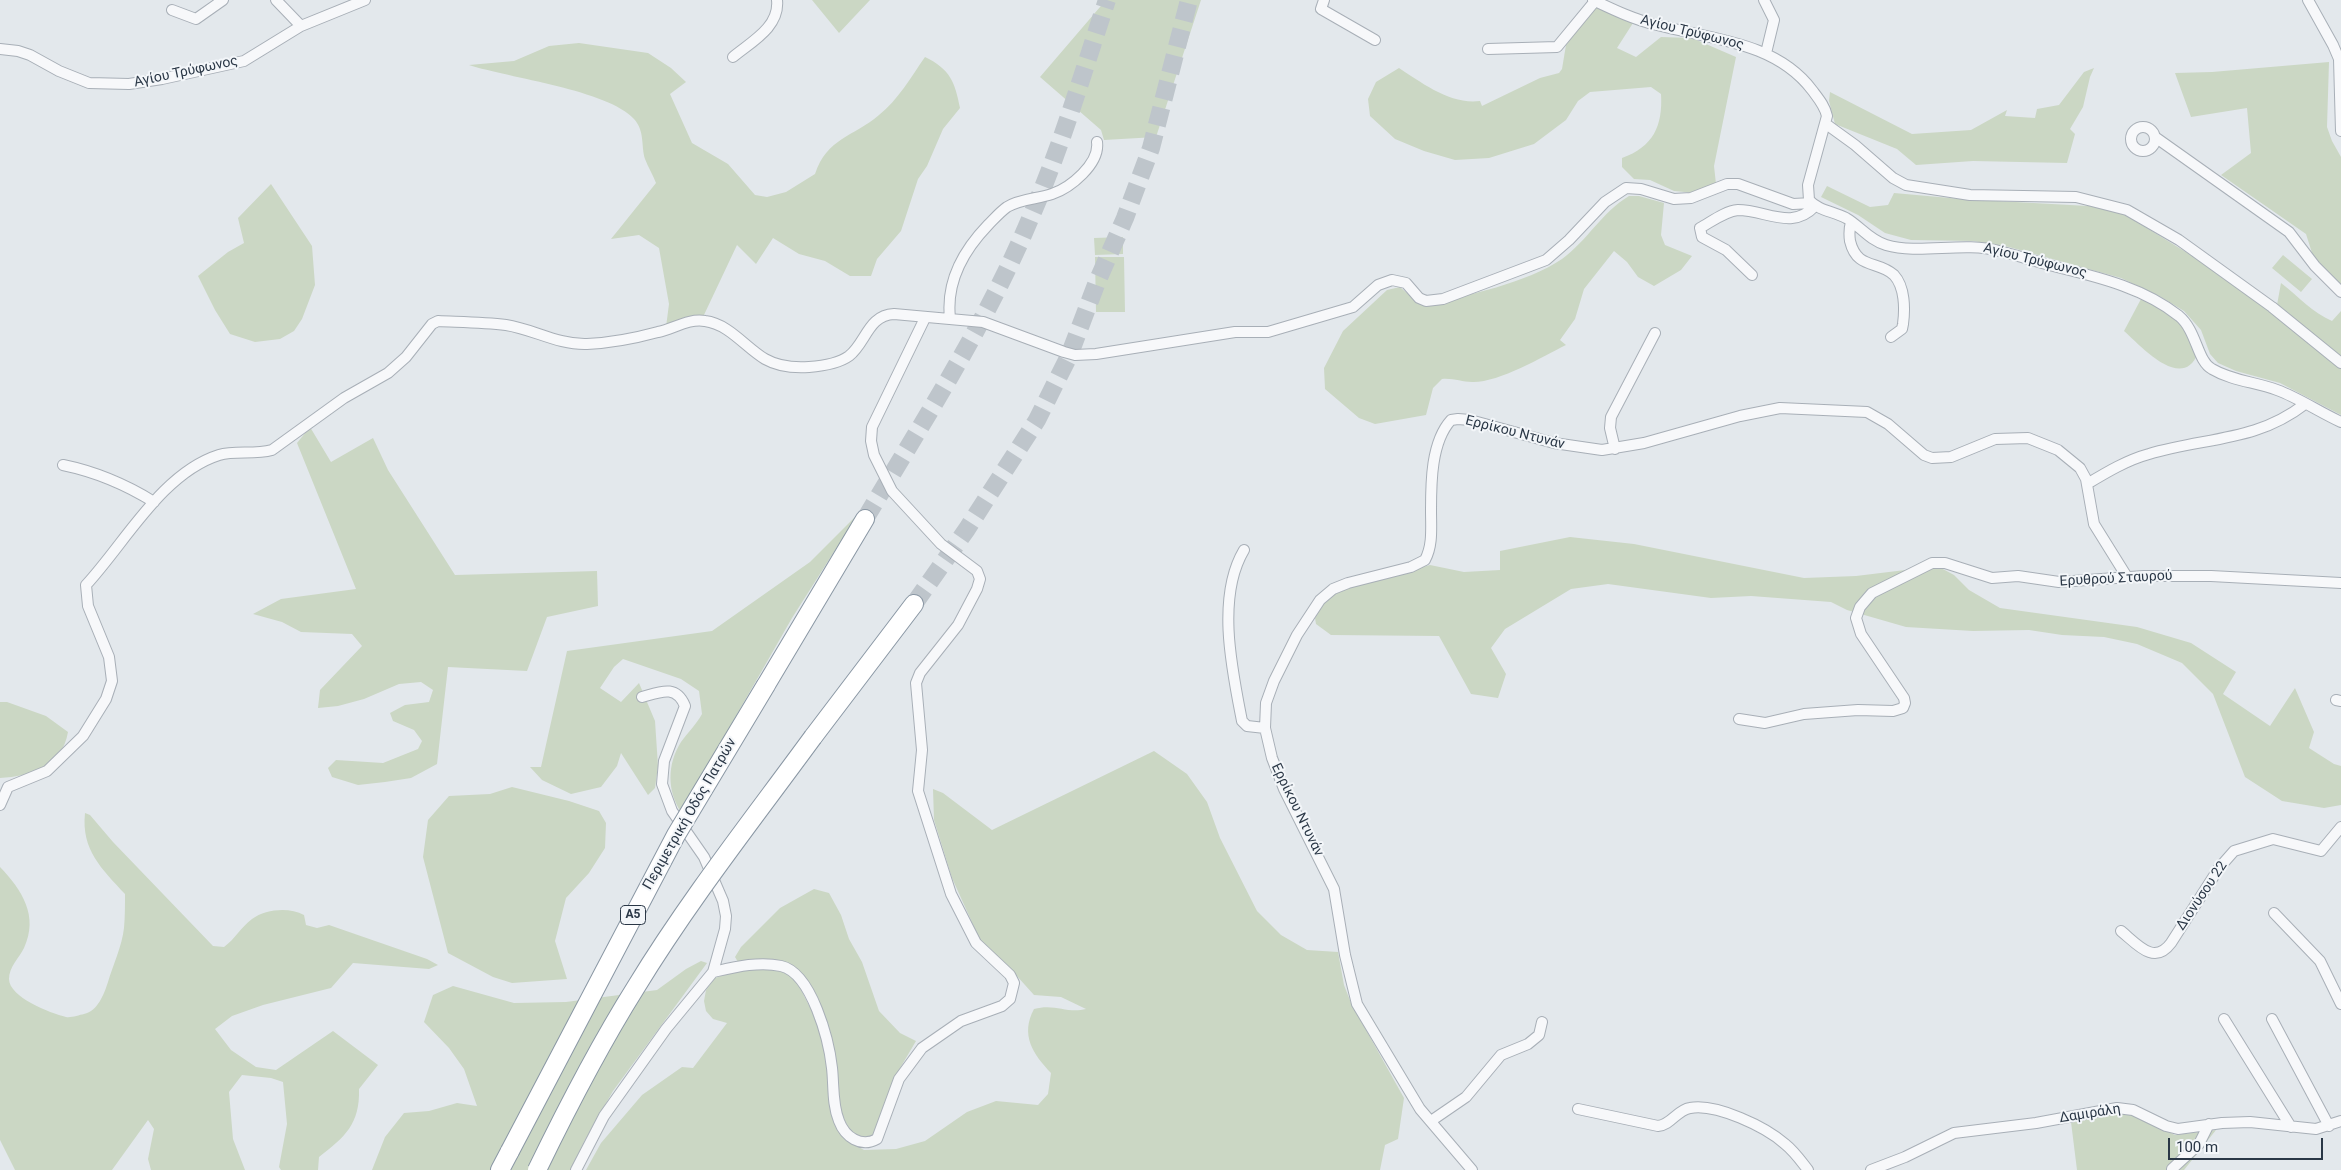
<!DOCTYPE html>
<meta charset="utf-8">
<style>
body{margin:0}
#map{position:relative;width:2341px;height:1170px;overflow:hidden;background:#e3e8ec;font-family:Roboto,sans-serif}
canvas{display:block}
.scale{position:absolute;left:2168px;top:1138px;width:155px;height:22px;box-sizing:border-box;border:2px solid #2a3746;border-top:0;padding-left:6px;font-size:15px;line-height:18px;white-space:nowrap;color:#2a3746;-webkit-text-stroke:4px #f3f6f9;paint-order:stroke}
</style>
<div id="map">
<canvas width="2341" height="1170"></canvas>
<div class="scale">100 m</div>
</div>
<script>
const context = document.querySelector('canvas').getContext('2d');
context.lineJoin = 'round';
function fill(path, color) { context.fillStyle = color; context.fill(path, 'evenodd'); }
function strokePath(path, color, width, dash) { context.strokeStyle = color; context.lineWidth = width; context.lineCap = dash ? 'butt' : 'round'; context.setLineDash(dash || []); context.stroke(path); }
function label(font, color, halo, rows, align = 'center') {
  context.font = font + ' Roboto,sans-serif'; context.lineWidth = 4; context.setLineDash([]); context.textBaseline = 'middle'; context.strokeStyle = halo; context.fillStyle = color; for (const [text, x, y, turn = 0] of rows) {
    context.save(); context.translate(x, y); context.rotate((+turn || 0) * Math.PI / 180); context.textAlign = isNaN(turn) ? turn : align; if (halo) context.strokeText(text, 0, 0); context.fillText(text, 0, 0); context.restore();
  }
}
const green = new Path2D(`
 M812 0H870L839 33Z
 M1106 0H1201L1156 137 1104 140 1101 130 1040 77Z
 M1596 5 1633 23 1617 48 1636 57 1661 37 1692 38 1736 57 1714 166 1716 184 1695 193 1674 191 1650 180 1634 179 1622 167V158C1653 147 1663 126 1661 94L1651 87 1590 92 1578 101 1566 120 1534 144 1489 158 1455 160 1424 151 1395 139 1370 116 1368 99 1376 82 1399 68C1422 83 1451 105 1480 101L1482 106 1540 78 1559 73 1562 69 1566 45Z
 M579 43 648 53 671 68 686 82 670 94 692 143 728 164 755 195 767 197 786 192 815 174C827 138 853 137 879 115 898 100 911 77 925 57 950 69 955 82 960 108L943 129 927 166 918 179 901 231 877 259 871 276H850L825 261 799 254 773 238 756 264 737 245 703 317 666 327 669 304 659 248 639 235 611 239 656 183C653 175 648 167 645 159 641 146 645 131 634 119 608 90 509 78 469 65L514 61 549 46Z
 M2329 62 2327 127 2332 141 2341 157V286L2313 256 2306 234 2221 175 2251 153 2247 108 2191 117 2175 73 2212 72Z
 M2094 68 2090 77 2083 107 2070 129 2075 134 2067 163 1973 161 1916 165 1897 149 1835 124 1829 101 1830 92 1912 134 1971 130 2007 110 2005 116 2035 118 2037 109 2059 105 2084 72Z
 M271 184 312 246 315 285 302 319 294 331 280 339 255 342 230 334 215 310 198 276 228 252 244 243 238 218Z
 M1827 186 1870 207 1888 205 1894 193 1961 199 2106 207 2124 214 2207 265 2270 310 2341 369V415L2280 383 2236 371 2218 363 2210 354 2201 330 2184 311 2161 297 2121 278 2009 247 1973 241 1911 240 1885 233 1858 215 1821 197Z
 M1629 196H1639L1664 203 1661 235 1665 245 1692 256 1681 270 1654 286 1638 277 1627 262 1614 251 1584 289 1575 319 1560 340 1566 345C1542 357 1498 383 1472 382 1462 382 1453 378 1442 379L1433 388 1426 415 1375 424 1359 418 1325 389 1324 368 1343 331 1387 290 1400 287 1418 303 1425 306C1467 295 1527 283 1562 259 1587 241 1602 212 1629 196Z
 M1123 237V254L1095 255 1094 238Z
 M2283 255 2312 279 2301 292 2272 268Z
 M1095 257H1124L1125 312H1096Z
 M2281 283C2298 296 2313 313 2332 321L2341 311V356L2277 305Z
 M2141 299C2176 312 2180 323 2198 353 2182 393 2140 345 2124 331Z
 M310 427 331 462 373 438 388 470 455 575 597 571 598 606 547 617 527 671 448 667 437 764 411 778 385 782 358 785 332 777 328 768 336 760 383 763 418 749 422 741 414 730 393 721 390 713 405 705 429 702 433 690 421 682 399 684 364 699 338 706 318 708 320 690 362 646 352 634 301 632 282 622 253 614 281 599 356 589 297 443Z
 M858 514 792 618 681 812C667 791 667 764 681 742 688 732 696 725 702 714L699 691 681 679 623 659 614 667 600 688 621 702 639 683 655 721 658 766 655 788 648 795 621 753 617 766 601 787 571 794 542 780 530 767H541L567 651 712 631 810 562Z
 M1570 537 1634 544 1804 578 1856 576 1930 567 1941 568 1954 575 1969 590 2000 608 2137 627 2191 643 2236 672 2223 694 2270 726 2295 688 2314 732 2309 748 2334 764 2341 766V805L2324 808 2282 801 2245 777 2213 694 2182 663 2137 644 2104 637 2062 635 2029 630 1973 631 1906 627 1847 610 1831 602 1751 596 1711 598 1608 584 1571 589 1505 629 1491 648 1506 674 1498 698 1471 694 1439 636 1331 635 1316 624 1315 618 1321 605 1330 594 1357 584 1430 565 1464 572 1500 570V551Z
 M0 702H7L46 716 68 732C62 767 31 776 0 778Z
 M1154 751 1187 774 1207 802 1220 838 1257 911 1281 935 1307 950 1338 952 1344 985 1351 1003 1404 1098 1398 1139 1385 1145 1380 1170H586L601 1143 642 1095 682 1067 693 1068 727 1023 713 1019 706 1011 704 1001 706 990 715 978 739 969 775 968 795 978 819 1025 829 1068 828 1098 836 1122 850 1142 864 1150 896 1149 925 1141 967 1112 996 1101 1038 1105 1048 1094 1051 1073C1033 1054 1020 1035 1034 1009 1055 1003 1067 1014 1086 1009L1061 997 1034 995 1007 965 980 940 952 878 934 820 933 789 943 793 992 830Z
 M512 787 569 801 599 811 606 823 605 848 589 873 566 898 555 941 567 979 512 983 493 977 448 953 423 857 428 820 449 796 490 794Z
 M85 813 90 815 113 842 213 946 224 947C235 939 241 927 252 919 266 909 289 907 304 915L306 925 317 928 329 925 427 959 438 965 429 969 353 963 331 988 263 1005 232 1016 215 1029 231 1050 256 1067 276 1070 333 1031 378 1065 359 1089C360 1124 345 1137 319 1157L318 1170H281L279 1167 287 1124 283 1082 271 1078 242 1075 229 1092 233 1139 245 1170H151L148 1159 154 1129 148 1120 112 1170H15L0 1140V867C22 890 39 916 24 948 19 958 9 967 9 979 9 997 50 1013 66 1017 71 1018 79 1015 84 1014 98 1011 104 994 108 982 113 965 122 946 124 928 125 917 125 905 125 894 102 869 81 850 85 813Z
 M814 889 829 893 841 915 849 939 862 962 879 1011 900 1033 916 1041 896 1075 874 1135C834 1157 833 1048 828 1027 824 1012 810 979 798 970 780 958 758 962 738 962L735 957 741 947 780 908Z
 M701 961 707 963 613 1091 585 1140 571 1170H372L385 1137 404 1113 429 1111 457 1103 477 1106 464 1069 449 1048 424 1022 433 995 453 986 514 1003 566 1002 657 990 686 969Z
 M2126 1112 2175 1135 2216 1130 2184 1170H2077L2071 1122Z`);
const highwayTunnel = new Path2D(`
 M865 519C924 420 988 321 1032 214 1062 145 1083 72 1107 0
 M914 604 967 529 1037 420 1069 356 1097 282 1125 218 1151 148 1189 0`);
const street = new Path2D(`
 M276 0 301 26
 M1324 0 1321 9 1375 40
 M1593 0C1614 10 1635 20 1657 25 1711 39 1776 42 1812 90 1818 98 1825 106 1827 116L1808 185 1809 200C1819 211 1833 211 1846 218 1860 226 1869 240 1886 245 1920 255 1963 241 1999 251 2020 256 2040 263 2061 268 2102 278 2145 289 2179 316 2197 331 2197 361 2212 369 2232 381 2256 382 2277 390 2299 398 2319 412 2341 422
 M1764 0 1774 20 1766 53
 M2308 0 2333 45 2339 59 2341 131
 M172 10 196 19 223 0
 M0 49 18 51 30 55 59 71 89 83 129 84 162 79 244 61 301 26 365 0
 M1488 49 1557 47 1595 1
 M733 57C751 42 780 27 777 0
 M1826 124 1855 145 1893 178 1906 185 1970 195 2076 197 2127 210 2179 240 2272 307 2341 363
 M2131 139a12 12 0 1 1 24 0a12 12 0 1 1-24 0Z
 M2155 137 2289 232 2315 266 2341 292
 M1851 222C1849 229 1849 234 1850 241 1857 270 1878 260 1894 275 1905 287 1905 309 1903 324L1902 329 1891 337
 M1752 275 1726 250 1702 237 1700 228C1711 222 1725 211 1738 210 1766 210 1792 231 1815 206
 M950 318C946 282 963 251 988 225 994 219 1000 212 1007 207 1020 199 1037 199 1052 194 1070 188 1100 164 1097 142
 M1615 449 1610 428 1611 417 1655 333
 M63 465C97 472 125 484 154 502
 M2087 484C2107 472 2127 460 2149 454 2206 437 2256 442 2305 404
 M1244 550C1216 597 1232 670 1242 721L1247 726 1265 728
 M2336 700 2341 701
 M1739 719 1765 723 1804 714 1858 710 1893 711 1903 708 1905 703 1904 698 1861 634 1856 618 1860 607 1872 593 1932 563H1945L1992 578 2018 576 2059 582 2144 576H2211L2341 583
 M0 805 8 787 47 771 83 736 106 699 112 681 109 657 88 606 86 585C125 543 162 473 219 455 235 450 254 455 272 450L344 398 388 373 406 357 432 324 438 321C460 322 484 322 506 325 533 329 558 345 587 344 609 343 636 338 658 332 673 329 689 318 705 321 729 324 745 347 765 359 779 367 794 368 809 367 822 366 838 364 849 356 866 343 868 315 894 314L983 322 1064 352 1075 355 1096 354 1235 332H1268L1353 307 1378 285 1392 280 1406 283 1419 298 1426 301 1443 299 1546 260 1569 240 1605 202 1626 188 1641 189 1674 199 1691 198 1727 184H1738L1793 204 1812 203
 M2274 913 2320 961 2341 1004
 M2121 931C2137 944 2154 966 2171 943L2219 868 2234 851 2273 839 2321 851 2341 827
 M713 972C735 967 759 961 781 966 812 973 829 1041 832 1068 834 1085 832 1104 839 1121 845 1137 861 1148 877 1139L899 1079 922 1048 961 1021 1002 1006 1010 999 1014 983 1010 975 976 943 951 894 918 791 922 750 916 683 920 673 958 625 977 589 980 579 977 571 941 544 892 491 874 455 871 441 872 427 925 318
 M2224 1019 2291 1127
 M2272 1019 2329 1126
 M1578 1109 1658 1126C1671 1125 1677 1110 1690 1108 1716 1103 1766 1127 1785 1144 1794 1151 1801 1161 1808 1170
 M1431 1121 1466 1097 1501 1055 1528 1044 1539 1035 1542 1022
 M2172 1169 2199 1144 2209 1124
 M576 1170 604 1116 666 1029 713 972 725 929 726 916 723 901 704 857 672 811 662 784 664 761 685 706C676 684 660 692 642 697
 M1472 1170 1420 1109 1357 1004 1345 955 1334 889 1284 789 1272 758 1265 728 1266 703 1274 681 1297 635 1320 600 1333 589 1348 583 1411 567 1425 560C1433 545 1431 528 1431 510 1431 483 1431 442 1451 420L1458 419 1470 420 1554 443 1602 450 1644 443 1740 416 1780 408 1867 412 1888 424 1924 455 1932 458 1951 457 1995 439 2028 438 2058 450 2080 468 2086 479 2094 524 2127 577
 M1871 1170 1905 1157 1954 1133 2036 1123 2117 1108 2133 1110 2166 1126 2178 1129 2222 1123 2250 1122 2316 1129 2341 1121`);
const highway = new Path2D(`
 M766 685 865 519
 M813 737 914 604
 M500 1170 510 1151`);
const highwayBridge = new Path2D(`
 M510 1151 676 835 766 685
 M537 1170C567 1108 599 1046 636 987 689 900 753 819 813 737`);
const shields = [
 [633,915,25]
];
const shieldNames = [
 ["Α5",633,915]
];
const streetNames = [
 ["Αγίου Τρύφωνος",1692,33,14],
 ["Αγίου Τρύφωνος",186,72,-12],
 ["Αγίου Τρύφωνος",2035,261,14],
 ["Ερρίκου Ντυνάν",1515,433,14],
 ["Ερυθρού Σταυρού",2116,579,-3],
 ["Ερρίκου Ντυνάν",1297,810,64],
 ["Περιμετρική Οδός Πατρών",690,814,-60],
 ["Διονύσου 22",2202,896,-56],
 ["Δαμιράλη",2090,1114,-9]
];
fill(green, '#cbd7c4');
strokePath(highwayTunnel, '#bec5cb', 18, [18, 9]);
strokePath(street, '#a8afb7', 12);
strokePath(highway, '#8a97a4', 20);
strokePath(street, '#f7f8fa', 10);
strokePath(highway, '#fff', 18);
strokePath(highwayBridge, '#8a97a4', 20, []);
strokePath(highwayBridge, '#fff', 18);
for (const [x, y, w] of shields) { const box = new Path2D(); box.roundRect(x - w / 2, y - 9.5, w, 19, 4); context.fillStyle = '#f3f6f9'; context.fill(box); strokePath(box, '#2a3746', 1); }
label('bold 12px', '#2a3746', null, shieldNames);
label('14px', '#2a3746', '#f3f6f9', streetNames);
</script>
